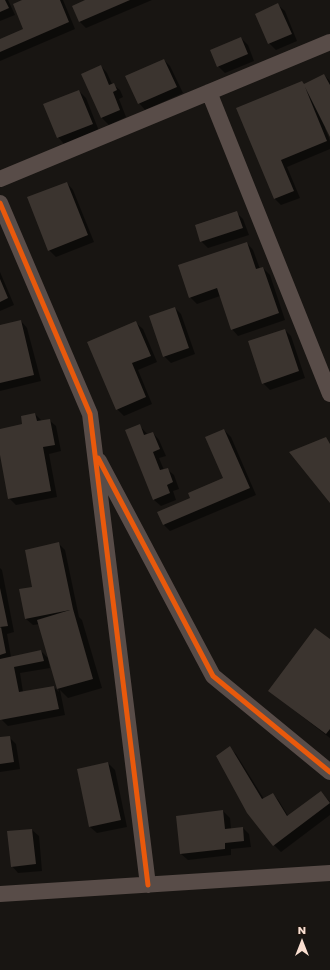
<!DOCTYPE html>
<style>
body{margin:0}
#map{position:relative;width:330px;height:970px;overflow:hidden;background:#181512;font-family:Poppins,sans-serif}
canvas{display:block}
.north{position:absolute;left:282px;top:922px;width:40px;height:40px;-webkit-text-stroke:3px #1c140e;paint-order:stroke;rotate:0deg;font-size:11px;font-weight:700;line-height:16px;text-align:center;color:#f9ded0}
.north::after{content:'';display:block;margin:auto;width:14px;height:18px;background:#f9ded0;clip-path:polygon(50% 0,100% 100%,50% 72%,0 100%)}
</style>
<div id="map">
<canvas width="330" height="970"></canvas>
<div class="north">N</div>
</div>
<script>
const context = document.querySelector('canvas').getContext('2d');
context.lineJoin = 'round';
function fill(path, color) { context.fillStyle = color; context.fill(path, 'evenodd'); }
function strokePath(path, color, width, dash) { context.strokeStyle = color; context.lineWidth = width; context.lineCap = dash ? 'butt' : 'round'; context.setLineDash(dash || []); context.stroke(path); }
const shadow = new Path2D(`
 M0 0H8L15 15 0 21Z
 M23 0H63L75 29 0 61V40L25 30Z
 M88 0H152L86 28 79 21Z
 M278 5 285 11 297 41 276 50 269 43Z
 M241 38 248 45 254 61 225 73 218 66Z
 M164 60 170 66 183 93 145 110 139 103Z
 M101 66 107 73 112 84 120 90 123 97 119 99 126 117 109 125 102 118 83 74Z
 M324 75 330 81V134L327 127 325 128 330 141V149L287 167 300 198 281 205 274 198 237 108 304 85Z
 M79 91 86 98 99 131 64 144 58 137Z
 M67 183 73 190 94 242 56 257 49 250Z
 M236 212 243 219 249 235 208 248 201 241Z
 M247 243 253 250 260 269 263 268 270 275 285 320 238 336 232 329 220 296 197 304 190 297Z
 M0 272 14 305 0 311Z
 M175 308 181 314 195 354 171 363 164 356Z
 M21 321 27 328 41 381 0 391V326Z
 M136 323 143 329 157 362 138 370 152 404 124 416 117 409Z
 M285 330 291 336 305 378 270 390 263 383Z
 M35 414 42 421 49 420 56 426 61 451 49 454 57 497 16 505 9 498 0 449V430L24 425Z
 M139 425 148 435 153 433 159 440 166 456 159 458 164 470 167 469 174 475 179 489 173 491 176 500 161 506 154 500Z
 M224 430 231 437 256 495 170 531 164 525 191 498 224 479Z
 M59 544 65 550 79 617 82 620 102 688 68 698 60 690 65 715 8 726 1 719 0 715V568L2 570 14 632 7 634 11 657 41 651 48 658 50 668 20 673 23 692 54 687 59 692 40 624 33 625 26 619 33 588Z
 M330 640V738L269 691Z
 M9 737 16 744 20 769 0 772V738Z
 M230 748 236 754 264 799 273 794 279 801 288 816 321 792 330 802V815L281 852 274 845Z
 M108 763 115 770 127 827 97 833 90 827Z
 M223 811 230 818 231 829 243 828 249 834 251 847 231 849V855L188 860 181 854Z
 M32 830 39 836 42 871 18 873 12 866Z`);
const building = new Path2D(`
 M0 0H5L9 8 0 12Z
 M22 0H60L69 22 0 52V39L23 29 13 4Z
 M85 0H130L79 22 72 6Z
 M278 3 292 34 268 44 255 14Z
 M241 37 248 54 217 67 210 50Z
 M164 59 177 87 138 104 125 76Z
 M101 65 109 85 114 83 117 90 113 92 120 110 101 118 81 74Z
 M324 74 330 85V137L305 87 327 141 281 160 294 191 274 199 236 108 302 81 304 84Z
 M79 90 93 124 57 138 43 104Z
 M67 182 88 235 48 251 27 197Z
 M237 211 243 228 200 242 195 225Z
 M247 242 256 269 263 267 279 313 231 330 217 288 189 298 178 265Z
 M0 279 8 298 0 302Z
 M175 307 189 348 163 357 149 316Z
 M21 320 34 375 0 383V325Z
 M136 321 151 356 132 363 146 397 116 410 87 342Z
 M285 329 299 371 262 384 248 341Z
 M35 413 37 421 50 419 55 445 43 447 51 491 8 499 0 455V429L22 424 21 416Z
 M140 424 144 435 153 432 160 449 153 452 160 470 168 468 173 482 167 485 170 493 153 500 125 430Z
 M224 429 250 488 163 525 157 512 190 498 188 493 223 478 205 437Z
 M326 437 330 444V503L289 452Z
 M59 542 73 609 93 679 57 689 37 620 70 610 25 619 19 589 32 587 25 550Z
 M0 588 8 626 0 627Z
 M1 627 6 653 0 655V628Z
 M315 628 330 639V729L326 734 268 691Z
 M41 650 44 661 14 667 19 692 54 686 59 709 0 720V659Z
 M10 736 14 762 0 764V737Z
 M230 746 262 799 273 793 287 816 321 791 330 803 273 846 247 813 216 756Z
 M108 762 121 820 89 827 77 769Z
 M223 810 225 829 243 827 244 841 225 843V849L180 854 176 816Z
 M32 829 36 864 11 867 7 831Z`);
const minor = new Path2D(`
 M209 92 330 394
 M0 179 330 42
 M0 203 90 414 148 885
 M99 461 213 676 330 772
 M0 894 330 873`);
const cycleway = new Path2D(`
 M0 203 90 414 148 885
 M98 458 213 676 330 772`);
fill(shadow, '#0007');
fill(building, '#3b342f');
strokePath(minor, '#584c48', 16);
strokePath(cycleway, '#e8590c', 5);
</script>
